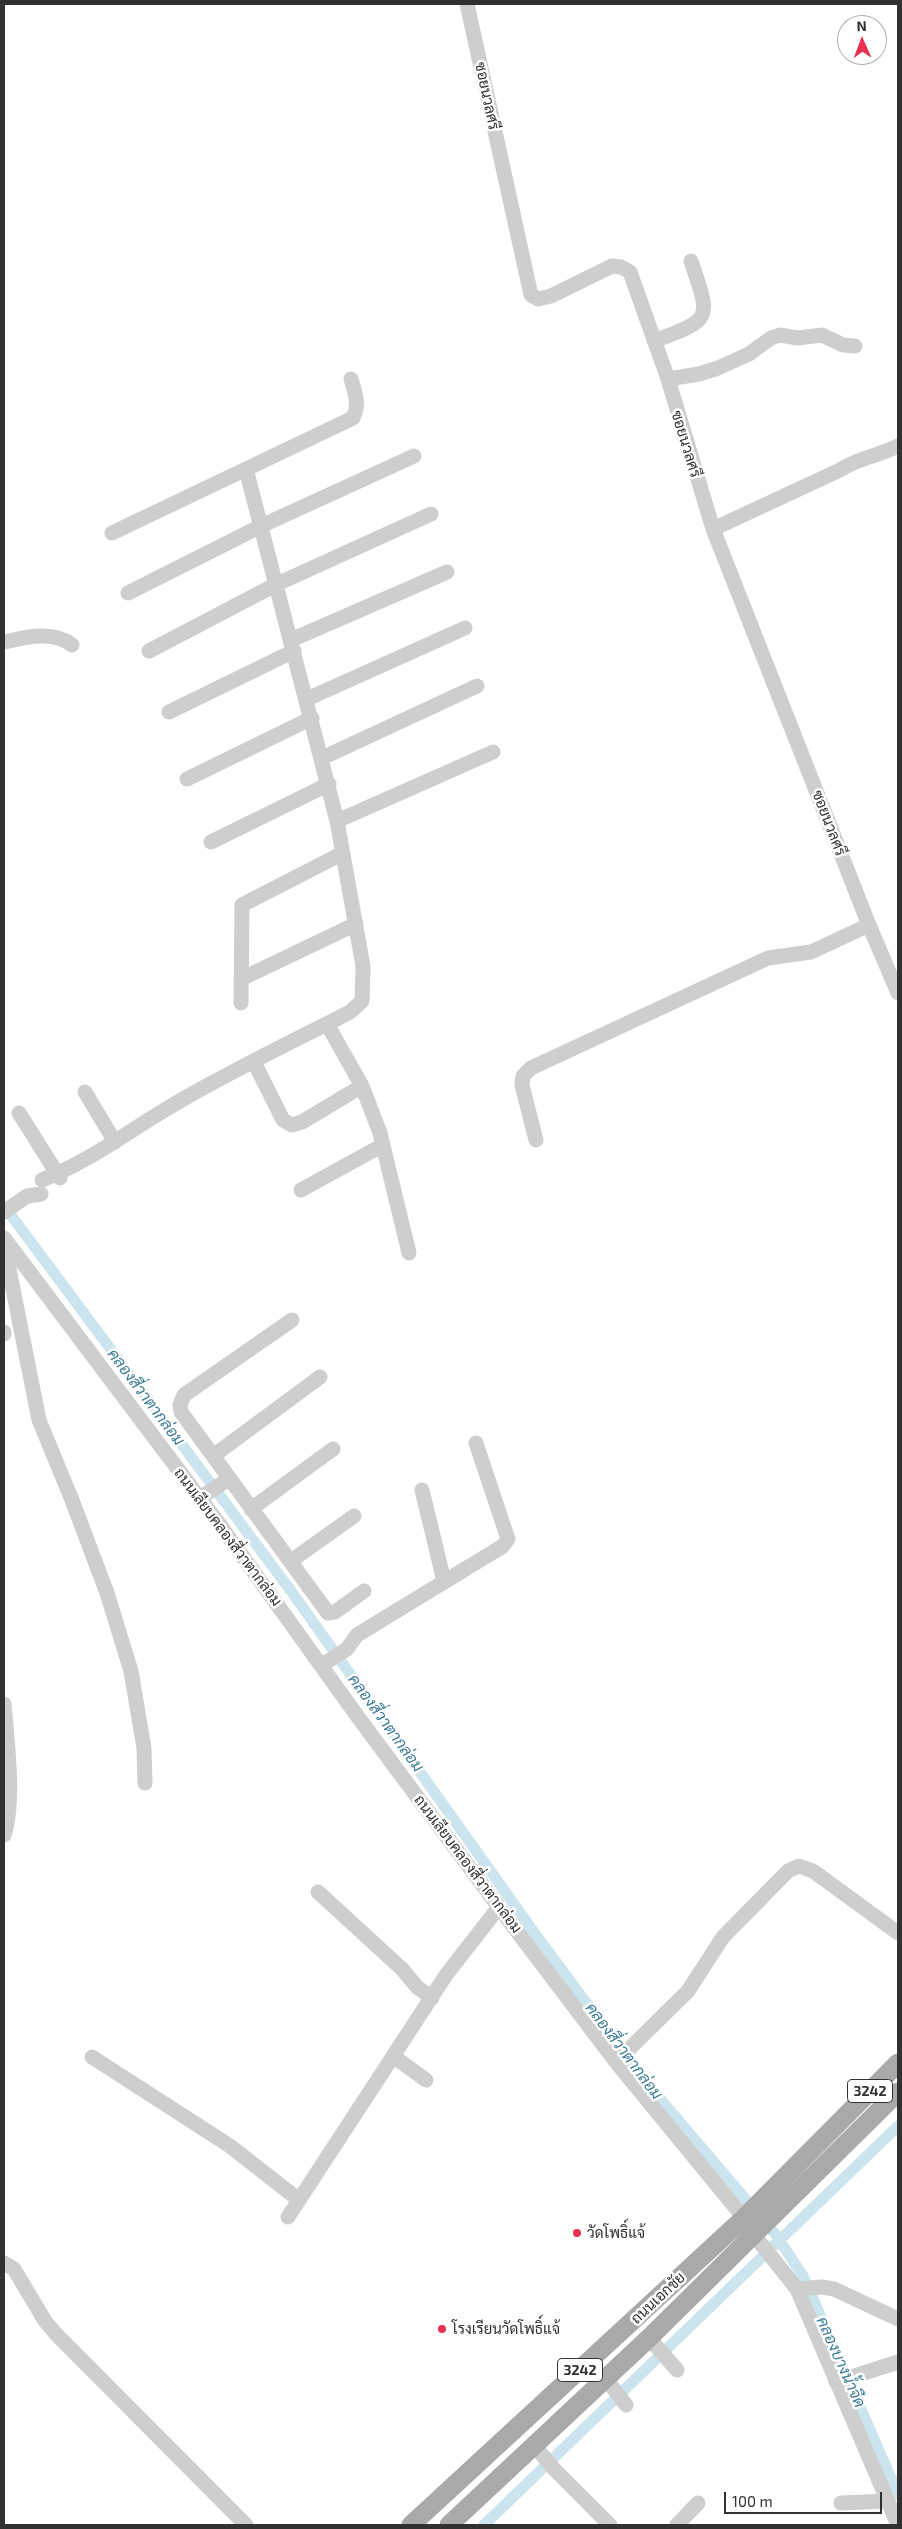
<!DOCTYPE html>
<meta charset="utf-8">
<style>
body{margin:0}
#map{position:relative;width:902px;height:2529px;overflow:hidden;background:#fff;font-family:"Exo 2",sans-serif}
canvas{display:block}
.frame{position:absolute;inset:0;border:5px solid #313131;pointer-events:none}
.north{position:absolute;left:837px;top:15px;width:50px;height:50px;box-sizing:border-box;background:#fff;border:1px solid #adadad;border-radius:50%;rotate:358deg;font-size:14px;font-weight:700;line-height:20px;text-align:center;color:#313131}
.north::after{content:'';display:block;margin:auto;width:18px;height:22px;background:#e93152;clip-path:polygon(50% 0,100% 100%,50% 72%,0 100%)}
.scale{position:absolute;left:724px;top:2492px;width:158px;height:22px;box-sizing:border-box;border:2px solid #313131;border-top:0;padding-left:6px;font-size:15px;line-height:18px;white-space:nowrap;color:#313131;-webkit-text-stroke:4px #fff;paint-order:stroke}
</style>
<div id="map">
<canvas width="902" height="2529"></canvas>
<div class="frame"></div>
<div class="north">N</div>
<div class="scale">100 m</div>
</div>
<script>
const context = document.querySelector('canvas').getContext('2d');
context.lineJoin = 'round';
function strokePath(path, color, width, dash) { context.strokeStyle = color; context.lineWidth = width; context.lineCap = dash ? 'butt' : 'round'; context.setLineDash(dash || []); context.stroke(path); }
function label(font, color, halo, rows, align = 'center') {
  context.font = font + ' "Exo 2",Sarabun,sans-serif'; context.lineWidth = 5; context.setLineDash([]); context.textBaseline = 'middle'; context.strokeStyle = halo; context.fillStyle = color; for (const [text, x, y, turn = 0] of rows) {
    context.save(); context.translate(x, y); context.rotate((+turn || 0) * Math.PI / 180); context.textAlign = isNaN(turn) ? turn : align; if (halo) context.strokeText(text, 0, 0); context.fillText(text, 0, 0); context.restore();
  }
}
const canal = new Path2D(`
 M4 1206 291 1591 536 1935 639 2074 776 2235 803 2276 898 2494
 M484 2525 898 2126`);
const minor = new Path2D(`
 M467 4 531 295 538 299 551 296 612 266 621 267 630 272 668 379 713 529 869 925 898 993
 M654 341C713 319 711 320 691 261
 M668 379 699 374 718 368 749 354 771 338 780 335 798 338 822 335 843 345 855 346
 M713 529 840 470C858 458 878 456 898 446
 M112 533 353 418C360 404 355 393 351 379
 M128 593 261 526 414 456
 M291 640 447 572
 M4 642C25 637 54 630 72 645
 M149 651 277 584 431 514
 M307 699 465 628
 M169 712 294 651
 M322 758 477 686
 M187 779 312 718
 M337 821 493 752
 M211 842 329 784
 M241 979 356 924
 M241 1003 242 905 343 853
 M327 1024 362 1086 380 1133 409 1253
 M254 1062 283 1120 292 1125 302 1122 362 1086
 M85 1092 115 1142
 M19 1113 60 1178
 M536 1140 522 1085 523 1076 531 1068 768 958 811 952 869 925
 M42 1180C88 1162 126 1133 168 1108 226 1073 290 1043 350 1012L362 1001 363 966 337 821 246 469
 M301 1190 383 1145
 M4 1212 27 1196 41 1194
 M4 1238 220 1525 358 1717 510 1922 616 2062 744 2218
 M4 1244 39 1420 72 1500 107 1593 131 1671 144 1748 145 1783
 M292 1320 184 1395 180 1405 181 1412 328 1613 335 1612 364 1591
 M4 1332V1334
 M213 1456 320 1377
 M422 1490 444 1581
 M200 1498 229 1479
 M251 1509 333 1449
 M291 1561 354 1516
 M322 1665 347 1649 357 1635 503 1546 508 1539 476 1443
 M4 1704C7 1739 15 1803 4 1835
 M318 1892 402 1969 417 1987 432 1998
 M393 2056 426 2080
 M92 2057 230 2146 299 2200
 M616 2062 688 1991 723 1937 788 1871 799 1866 813 1871 898 1933
 M288 2217 446 1975 499 1907
 M754 2235 797 2289 898 2525
 M4 2263 14 2269 45 2321 56 2334 246 2525
 M797 2289 822 2287 834 2289 898 2319
 M649 2338 677 2370
 M606 2379 626 2405
 M836 2382 898 2362
 M534 2445 553 2468 610 2525
 M841 2503 886 2501
 M677 2525 698 2503`);
const major = new Path2D(`
 M411 2525 744 2218 898 2063
 M449 2525 649 2338 898 2092`);
const markers = [
 [577,2233,5,"#e93152"],
 [442,2329,5,"#e93152"]
];
const shields = [
 [870,2091,45],
 [580,2370,45]
];
const shieldNames = [
 ["3242",870,2091],
 ["3242",580,2370]
];
const streetNames = [
 ["ซอยนวลศรี",487,96,78],
 ["ซอยนวลศรี",686,444,73],
 ["ซอยนวลศรี",829,823,69],
 ["ถนนเลียบคลองสี่วาตากล่อม",228,1537,53],
 ["ถนนเลียบคลองสี่วาตากล่อม",468,1864,53],
 ["ถนนเอกชัย",658,2298,-43]
];
const poiNames = [
 ["วัดโพธิ์แจ้",587,2233],
 ["โรงเรียนวัดโพธิ์แจ้",452,2329]
];
const waterNames = [
 ["คลองสี่วาตากล่อม",146,1397,53],
 ["คลองสี่วาตากล่อม",386,1723,54],
 ["คลองสี่วาตากล่อม",624,2051,53],
 ["คลองบางน้ำจืด",841,2362,66]
];
strokePath(canal, '#cbe4ee', 11);
strokePath(minor, '#cecece', 15);
strokePath(major, '#a9a9a9', 19);
for (const [x, y, r, color] of markers) { const dot = new Path2D(); dot.arc(x, y, r, 0, 2 * Math.PI); context.fillStyle = color; context.fill(dot); strokePath(dot, '#fff', 2); }
for (const [x, y, w] of shields) { const box = new Path2D(); box.roundRect(x - w / 2, y - 11.5, w, 23, 4); context.fillStyle = '#fff'; context.fill(box); strokePath(box, '#313131', 1); }
label('bold 14px', '#313131', null, shieldNames);
label('15px', '#313131', '#fff', streetNames);
label('15px', '#313131', '#fff', poiNames, 'left');
label('italic 16px', '#3c7c96', '#fff', waterNames);
</script>
